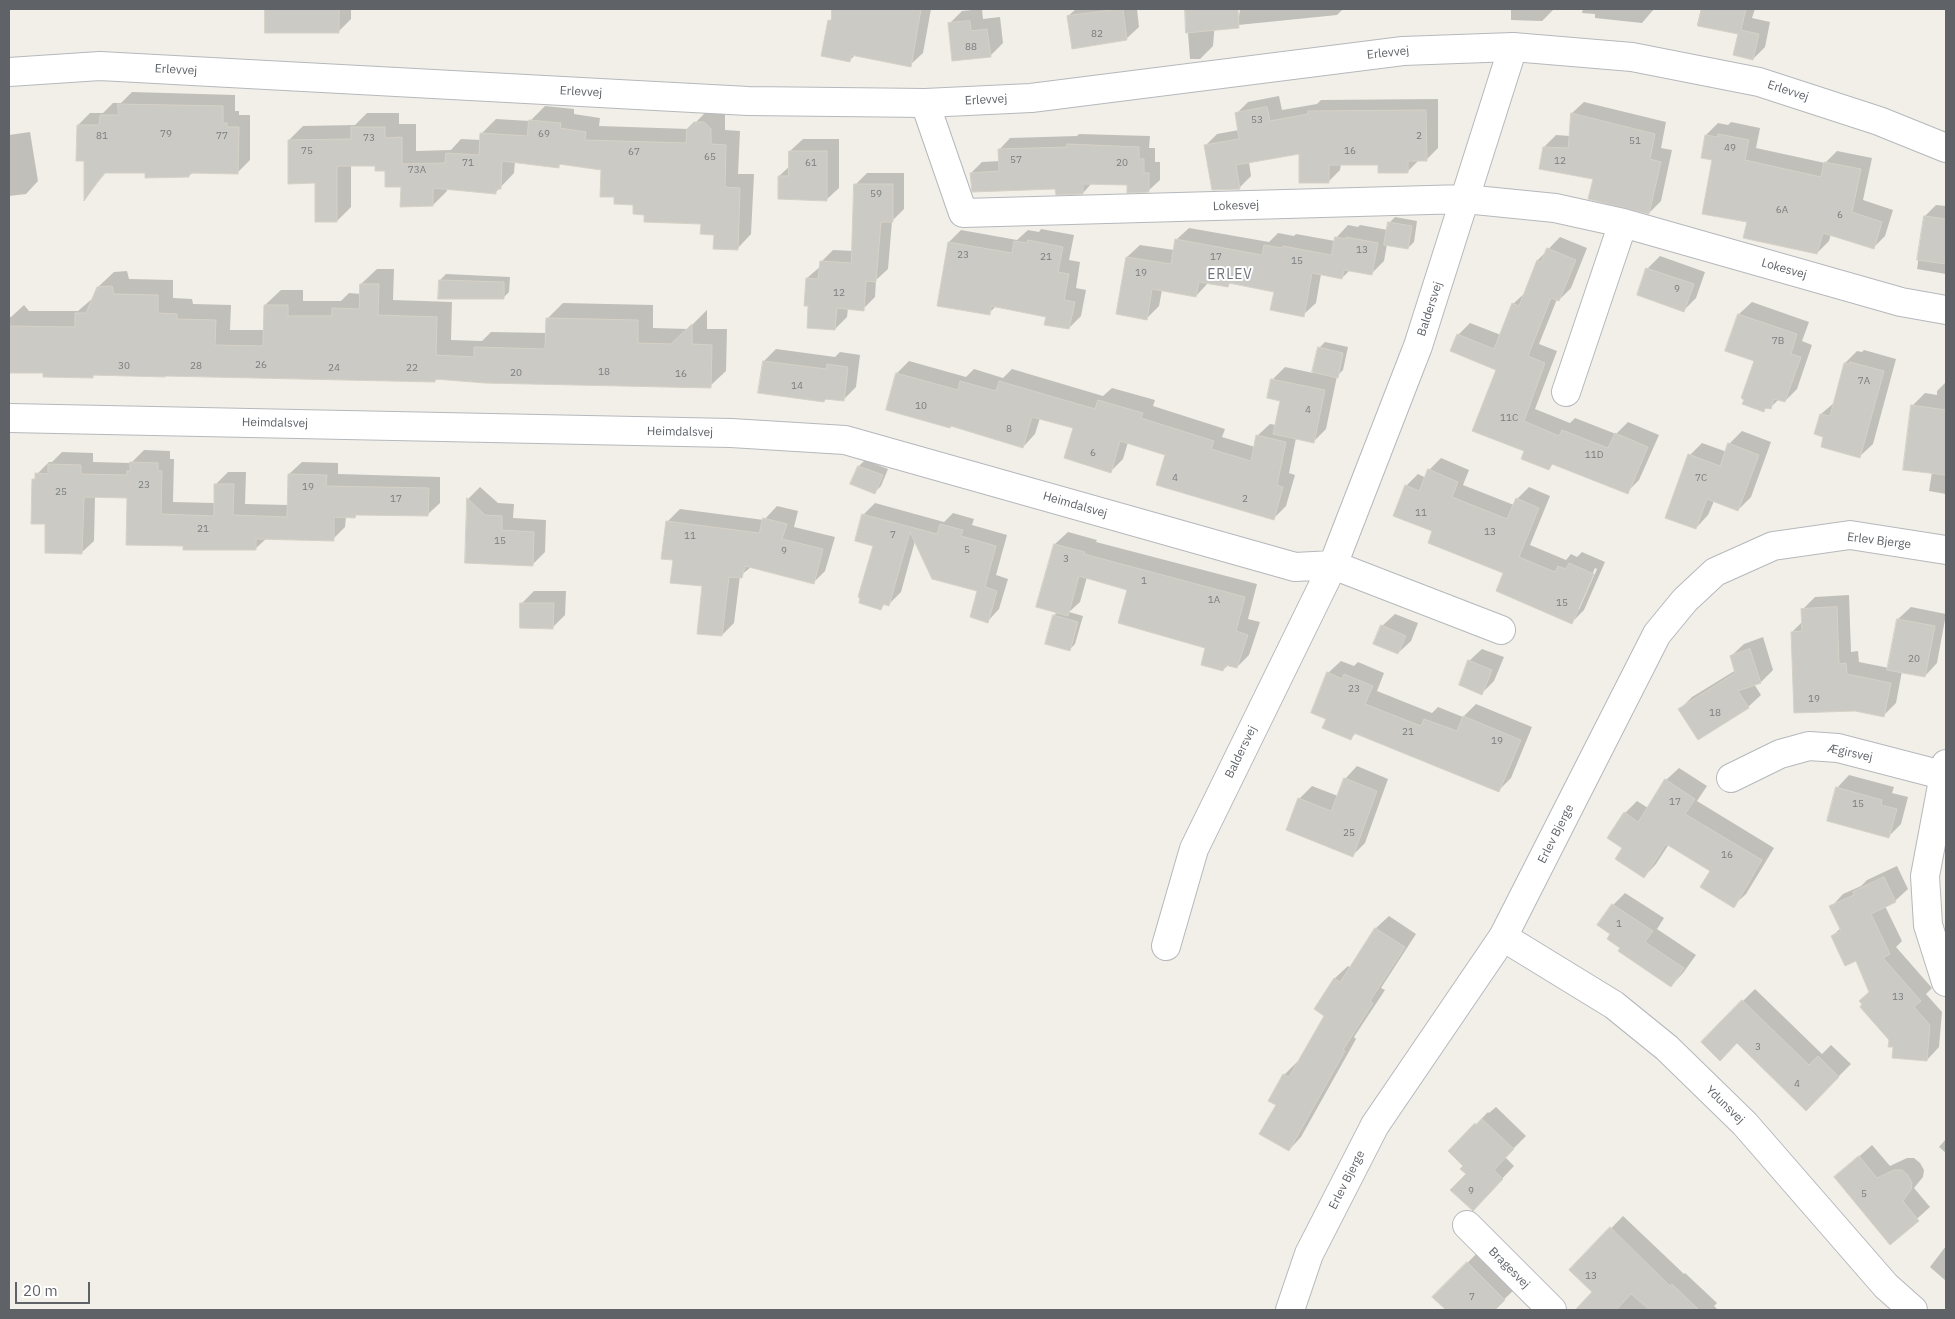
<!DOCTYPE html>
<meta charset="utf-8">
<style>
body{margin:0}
#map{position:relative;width:1955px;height:1319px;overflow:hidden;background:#f1efe8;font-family:"IBM Plex Sans",sans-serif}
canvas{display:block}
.frame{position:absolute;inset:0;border:10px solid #5f6368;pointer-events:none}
.scale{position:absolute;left:15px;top:1282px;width:75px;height:22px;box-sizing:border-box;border:2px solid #5f6368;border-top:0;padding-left:6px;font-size:15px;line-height:18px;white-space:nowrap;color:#5f6368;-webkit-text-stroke:4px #fff;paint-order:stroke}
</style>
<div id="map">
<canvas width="1955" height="1319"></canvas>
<div class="frame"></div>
<div class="scale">20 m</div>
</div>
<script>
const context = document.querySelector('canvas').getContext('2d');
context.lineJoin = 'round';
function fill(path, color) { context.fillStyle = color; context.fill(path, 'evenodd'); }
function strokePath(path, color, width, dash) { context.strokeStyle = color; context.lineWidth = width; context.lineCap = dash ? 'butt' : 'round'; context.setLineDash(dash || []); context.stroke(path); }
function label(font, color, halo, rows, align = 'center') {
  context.font = font + ' "IBM Plex Sans",sans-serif'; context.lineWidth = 4; context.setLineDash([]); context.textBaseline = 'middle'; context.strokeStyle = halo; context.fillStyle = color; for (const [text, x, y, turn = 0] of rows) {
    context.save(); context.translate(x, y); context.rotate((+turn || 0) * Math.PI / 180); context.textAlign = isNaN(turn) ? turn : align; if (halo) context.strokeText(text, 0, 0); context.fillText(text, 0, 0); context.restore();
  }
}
const shadow = new Path2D(`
 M266 9H351V19L339 31H266Z
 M841 9 893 18 895 9H931L923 53 910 65 855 55 850 60 829 21Z
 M982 9 983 19 1000 17 1003 43 990 56 949 24 962 11Z
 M1076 9H1137L1139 27 1126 39 1068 16Z
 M1186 9H1216L1213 46 1200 59H1190Z
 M1240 9H1343L1337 15 1238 25Z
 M1511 9H1554L1542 21 1511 20Z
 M1583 9H1654L1642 23 1595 18V14L1582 13Z
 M1701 9H1755L1752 18 1770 22 1765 47 1753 59 1739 33 1697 25Z
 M132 92 235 95V111H239V115H250V160L238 172H193L189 176 146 172 107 171 85 198V160L78 125 90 113H103L113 103H121Z
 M1279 96 1282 110 1317 104 1321 100 1438 99V148L1426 160H1419L1408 171 1379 164H1341L1340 170 1328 182 1301 152 1249 162 1251 176 1239 188 1205 146 1217 134 1239 130 1236 114 1248 102Z
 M1584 102 1666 122 1661 148 1672 150 1661 201 1649 213 1544 147 1556 135 1570 136 1572 113Z
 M545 106 574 109V114L600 118 599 126 689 129 710 108 719 109 725 115V130L740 131 738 174H754L751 234 737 249 702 222 645 214 634 204 615 196 603 169 561 163 559 166 515 161 514 173 495 193 447 188V191L433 205 402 186 386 170 376 165H351V207L337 221 316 182 289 140 303 126 355 125 367 113H399V124H416V151L451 150 461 139 481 140 482 133 496 119 530 121Z
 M1731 122 1760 128 1756 148 1825 163 1837 151 1872 158 1863 200 1893 210 1885 236 1873 248 1831 234 1829 241 1817 253 1748 222 1714 159 1706 135 1718 123 1728 125Z
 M30 132 38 181 26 194 9 196V135Z
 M1079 134 1150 136 1149 148H1155V162H1160V180L1148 191 1128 184 1092 183 1083 193 971 173 982 162 1000 161 999 150 1010 138 1077 136Z
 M803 139H839V188L826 200 779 176 790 166V151Z
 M867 173H904V209L892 221 888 269 876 280 875 297 863 309 848 308 847 317 835 329 810 305 807 278 821 266V262L833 250 853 251 855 185Z
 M1936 205 1946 206V274L1917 269 1925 216Z
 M1395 217 1417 221 1414 242 1408 248 1387 244 1384 261 1371 274 1350 270 1342 278 1321 274 1316 303 1303 315 1275 291 1231 282 1228 286 1208 283 1196 296 1162 290 1159 306 1147 318 1117 313 1127 257 1140 245 1174 250 1176 240 1189 228 1269 242 1278 233 1294 236 1296 234 1335 241 1336 238 1348 225 1358 227 1360 225 1388 230 1389 223Z
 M1041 229 1074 235 1069 260 1080 262 1076 288 1086 290 1081 316 1069 328 1048 316 996 306 989 313 949 242 961 230 1017 240 1028 230 1039 232Z
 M1560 237 1587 248 1571 288 1559 300 1557 299 1539 344 1557 351 1535 409 1570 423 1575 418 1616 434 1628 422 1659 435 1639 480 1627 492 1554 463 1548 469 1525 450 1498 369 1458 335 1470 323 1501 335 1513 304 1526 292 1538 260Z
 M1660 256 1705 272 1696 298 1684 310 1647 269Z
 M377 269H394L393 300 452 302 451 340 482 341 491 332 547 333V319L563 303 653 305V328L688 329 707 310V329H727L726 371 710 386 438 378 435 381 291 376 45 375V372L9 371V317H11L24 305 29 311H78L93 298 98 287 114 272 127 271 129 279 173 280V298L192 299 193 304 231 305 230 330H265V305L281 290H303V301H341L349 293 361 294V284Z
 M446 274 510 277 509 292 503 298 440 280Z
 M1752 302 1809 322 1802 341 1812 345 1797 389 1785 401 1779 399 1770 408 1767 407 1763 411 1745 399 1755 360 1727 350 1739 314Z
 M1325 342 1348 347 1343 370 1337 376 1326 429 1314 441 1296 438 1289 473 1295 475 1286 506 1273 519 1166 454 1128 442 1123 459 1111 471 1074 427 1040 418 1035 434 1023 447 897 373 909 361 966 377 974 369 1003 378 1012 369 1103 396 1112 388 1155 400 1153 406 1225 429 1222 437 1255 447 1257 436 1270 424 1276 425 1281 400 1272 380 1285 367 1313 373 1319 348Z
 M776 349 835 357 840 352 860 355 856 387 843 400 827 398 824 401 764 361Z
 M1864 350 1896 359 1873 444 1860 456 1825 436 1821 414 1835 402 1845 363 1857 351 1862 352Z
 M1946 382V494L1929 491 1932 472 1912 406 1925 393 1937 395V391Z
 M1742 431 1771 442 1751 497 1738 510 1714 501 1708 515 1696 528 1690 455 1702 443 1727 452 1729 444Z
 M144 450 170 451V459H174L173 502 215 503 216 484 228 472H246L245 504 288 505 289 474 302 462 338 463V474L440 477V503L427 515 357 514 355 516H346L345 527 333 539 267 538 255 549 185 545 128 497 95 496 94 541 81 553 47 522 37 474 49 462H52L62 452 93 453V462L131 463Z
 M9 456H10L9 522Z
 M1441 458 1469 470 1463 485 1514 505 1517 499 1529 487 1550 496 1530 545 1566 560 1571 554 1577 557 1582 552 1605 562 1584 610 1572 622 1505 572 1434 531 1406 486 1418 474 1426 478 1429 470ZM1595 568 1597 569 1579 610H1577Z
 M865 460 888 469 881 486 875 492 852 484 859 466Z
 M480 487 498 503 514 504 513 518 546 520 545 552 533 564 466 562 468 499Z
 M875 503 944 522 953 513 974 519 972 525 1007 535 996 575 1008 579 999 609 988 621 979 590 915 541 901 592 889 604 886 603 881 608 874 545 863 515Z
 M777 506 798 511 794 527 835 537 825 571 813 583 751 567 740 576 734 623 722 635 704 585 674 559 667 522 680 509 764 520Z
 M1068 532 1097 540 1096 542 1257 584 1248 619 1260 622 1249 655 1237 667 1228 665 1223 670 1207 647 1129 589 1087 577 1080 602 1069 612 1083 616 1075 644 1069 650 1054 615 1058 612 1055 544Z
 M534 591H566L565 615 553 627 522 603Z
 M1849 595 1851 652 1858 651 1859 662 1889 668 1898 619 1911 607 1946 614 1937 663 1925 676 1902 671 1896 703 1884 715 1792 632 1803 621V609L1815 597Z
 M1395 614 1418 623 1411 641 1398 653 1382 626Z
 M1763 637 1773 670 1761 682 1754 684 1761 695 1748 707 1680 709 1692 697 1736 670 1731 656 1744 644Z
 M1482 649 1504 657 1494 681 1482 693 1469 661Z
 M1341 661 1354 666 1358 662 1384 673 1377 691 1432 713 1438 707 1463 717 1476 704 1532 727 1511 778 1499 790 1356 733 1351 738 1327 719 1328 673Z
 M1357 766 1388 779 1365 843 1353 855 1287 829 1300 798 1312 786 1338 796 1345 779Z
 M1679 768 1707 786 1697 801 1774 848 1746 894 1733 906 1712 870 1669 844 1656 864 1644 877 1623 847 1625 813 1637 801 1648 808 1666 780Z
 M1849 775 1894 787 1892 793 1908 797 1901 824 1889 836 1837 788Z
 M1897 866 1908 889 1895 901 1885 906 1902 941 1896 947 1932 988 1926 994 1942 1012 1939 1047 1927 1060 1894 1046 1856 959 1832 936 1841 928 1831 907 1843 894 1861 886 1867 880Z
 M1625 893 1664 918 1657 929 1696 955 1683 973 1671 986 1622 948 1612 934 1613 905Z
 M1389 916 1416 934 1381 988 1385 990 1354 1037 1356 1039 1301 1137 1289 1150 1277 1105 1270 1100 1284 1075 1297 1062 1298 1063 1325 1016 1315 1009 1335 978 1348 966 1351 968 1376 928Z
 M1755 989 1822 1054 1831 1045 1851 1064 1806 1109 1738 1042H1702Z
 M1496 1107 1526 1136 1505 1157 1514 1166 1485 1197 1467 1174 1465 1166 1450 1151 1488 1112 1489 1113Z
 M1946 1139V1153L1939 1147Z
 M1872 1145 1890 1166 1907 1158H1914L1920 1163 1924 1170 1923 1177 1914 1188 1930 1207 1890 1243 1836 1177Z
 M1623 1216 1684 1274 1685 1273 1717 1303 1714 1306 1718 1310 1578 1309 1594 1292 1571 1270Z
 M1946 1246V1281L1930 1267Z
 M1480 1250 1517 1287 1493 1310H1448L1434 1297Z`);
const building = new Path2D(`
 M265 9H339V33H265Z
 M832 9H921L911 67 851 55 850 62 821 56 828 20 831 21Z
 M1123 9 1127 40 1072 49 1067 16Z
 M1185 9H1238L1239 28 1186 33Z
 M1702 9H1746L1741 30 1759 34 1753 60 1733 55 1738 34 1698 26Z
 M970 21 971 31 987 29 991 57 952 61 948 23Z
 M118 104 223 106V123H227V127H239L238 174 189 173V177L145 178V173H104L84 201V161H76L77 125H99L100 115H118Z
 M1267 107 1270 121 1308 114V111L1426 110 1427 161H1408V173H1378V165H1329V183H1299V154L1236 165 1240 189 1212 190 1204 145 1239 139 1235 113Z
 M1571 113 1655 134 1650 159 1661 162 1649 214 1588 199 1593 179 1539 169 1543 147 1568 148Z
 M529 120 561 123 560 128 586 132 585 140 686 143 687 129 694 122H704L711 129V144L726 145 725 187 740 188 738 250 713 249 714 235 700 234 701 224 644 222V215L633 214V205L614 204V197H600L601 170 559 164V168L502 161 501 189H496V194L433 188V206L400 207 401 187H385V171H375V166H337V222H315V183L288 184V140L351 139V127H385V138L402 137V164L445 163 446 153 479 155 480 133 527 136Z
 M1718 134 1749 140 1745 160 1821 177 1824 162 1861 169 1852 212 1882 222 1874 249 1823 233 1817 254 1743 238 1747 222 1702 214 1712 160 1701 158 1705 135 1718 137Z
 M1067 144 1139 147V159H1144V173H1149V192L1127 193V185L1083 184V194L1056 195 1055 189 972 192 970 173 999 171 998 149 1067 147Z
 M789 151H827V201L778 199V176H788Z
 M854 184H893V222H881L876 282 866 281 864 311 837 308 835 330 807 328 808 306H804L806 278 818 279 820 261 851 263Z
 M1924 216 1946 219V264L1917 260Z
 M1388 222 1412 226 1408 249 1384 245Z
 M1335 237 1346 239V237L1378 243 1372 275 1344 270 1342 279 1312 273 1304 317 1270 310 1274 292 1229 283 1228 287 1199 282 1196 297 1152 289 1147 320 1116 314 1126 257 1171 264 1175 239 1262 255 1264 245 1282 248 1283 246 1331 255Z
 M1028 240 1063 247 1058 272 1069 274 1064 300 1075 302 1069 329 1044 325 1046 317 991 306 990 315 937 306 948 242 1012 253 1014 241 1027 243Z
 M1547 248 1576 260 1559 301 1551 298 1528 356 1545 363 1524 421 1559 436 1562 430 1608 448 1615 433 1648 447 1628 494 1552 464 1549 470 1521 459 1524 451 1472 431 1496 370 1450 351 1457 334 1494 349 1512 303 1519 306 1537 260 1541 262Z
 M1646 268 1694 284 1684 312 1637 295Z
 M439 280 504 282V299H438Z
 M360 284H379L378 315 437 317 436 355 474 357V347L545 349 546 318 638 320V343L671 344 692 324V344L712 345 711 388 485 383 435 379V382L165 376V377L93 375V378L43 377V373H9V326L75 327V313H86L97 287 112 286 114 294 158 295V313L177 314V319L216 320 215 345 263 346 264 305H288V316H330L332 315V308L359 309Z
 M1738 314 1797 334 1791 354 1801 357 1785 402 1774 399 1771 409 1765 408 1764 412 1742 404 1744 400 1741 398 1754 361 1725 351Z
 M1318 347 1343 353 1338 378 1312 372Z
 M763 361 826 369 827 364 848 367 844 401 825 399 824 402 758 393Z
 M1850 362 1884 371 1860 458 1821 447 1823 437 1814 434 1820 414 1830 416 1844 363 1849 364Z
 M896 373 958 390 960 381 996 391 999 381 1095 409 1098 400 1143 413 1141 418 1214 441 1211 449 1251 461 1256 435 1286 442 1277 485 1283 487 1274 520 1156 485 1165 455 1120 441 1111 473 1064 458 1073 428 1032 417 1023 448 951 426 950 428 886 410Z
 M1271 379 1325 390 1314 443 1273 434 1280 401 1267 398Z
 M1911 405 1946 410V475L1903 470Z
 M1728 443 1759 455 1738 511 1707 499 1696 529 1665 518 1688 454 1720 466Z
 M130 462 158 463V471H162L161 514 214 516V484H234L233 515 287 517 288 474 327 475 326 486 429 488 428 516 356 515 355 518 334 517V541L256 539V550H183V546L126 545 127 498 84 497 82 554 45 553V524H31L32 479H35V473L48 474V464L81 465V474L127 475V471H130Z
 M858 466 883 475 875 494 850 484Z
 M1428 469 1458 482 1452 497 1507 519 1516 498 1539 508 1519 557 1555 572 1558 566 1566 569 1569 563 1594 574 1572 624 1496 591 1503 573 1428 543 1432 531 1393 516 1405 485 1419 491Z
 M467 498 485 515 502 516V530L534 532 533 566 465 563Z
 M862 514 937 534 940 524 963 530 961 536 996 546 985 587 997 591 988 623 970 617 977 591 932 579 910 532 889 606 883 604 881 610 859 603 860 598 858 597 873 546 855 541Z
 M763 518 787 524 782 539 823 549 814 584 745 566 742 578 729 577 722 636 697 634 702 586 670 583 673 560 661 559 666 521 759 533Z
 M1054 544 1085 552 1084 554 1245 597 1236 631 1248 635 1237 668 1225 665 1223 671 1201 665 1205 648 1118 623 1127 590 1079 576 1068 616 1036 607Z
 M520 603H554L553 629 520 628Z
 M1837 607 1839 664 1846 663 1847 674 1891 683 1884 717 1855 711 1794 713 1791 632 1802 631 1801 609Z
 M1053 615 1078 622 1070 651 1045 644Z
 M1897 619 1935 626 1925 677 1887 670Z
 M1381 625 1406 636 1398 654 1373 644Z
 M1750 649 1761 683 1738 691 1749 708 1698 740 1678 709 1735 673 1730 656Z
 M1468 660 1492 670 1482 695 1459 685Z
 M1327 672 1342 679 1344 674 1373 686 1365 704 1421 726 1424 719 1457 731 1463 716 1521 740 1499 792 1354 733 1351 740 1322 728 1326 719 1311 713Z
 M1344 778 1377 791 1353 857 1286 830 1298 798 1331 811Z
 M1665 779 1695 799 1685 814 1762 860 1734 908 1700 887 1710 871 1666 844 1644 878 1615 859 1622 848 1607 838 1624 812 1638 822Z
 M1836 787 1882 800 1881 805 1897 809 1889 838 1827 821Z
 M1884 877 1896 902 1871 914 1890 954 1883 958 1921 1001 1914 1007 1930 1025 1927 1061 1892 1058 1893 1047H1888L1889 1040 1860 1007 1862 1004 1859 1001 1869 992 1856 961 1845 966 1831 936 1841 931 1829 906 1854 895 1853 892Z
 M1612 904 1653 931 1645 942 1684 968 1671 987 1618 951 1620 948 1607 939 1610 934 1597 925Z
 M1375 928 1405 947 1370 1001 1373 1003 1343 1050 1345 1051 1289 1151 1259 1134 1276 1105 1268 1101 1283 1074 1289 1077 1324 1016 1314 1009 1334 978 1340 982Z
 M1742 1000 1809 1065 1818 1056 1839 1077 1806 1111 1737 1043 1720 1061 1701 1042Z
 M1482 1119 1514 1149 1494 1170 1503 1179 1473 1211 1450 1190 1466 1174 1460 1169 1463 1166 1448 1151 1475 1123 1476 1125Z
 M1859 1156 1877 1178 1894 1170H1902L1908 1175 1912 1183 1911 1190 1903 1201 1919 1221 1890 1245 1834 1177Z
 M1610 1227 1670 1286 1672 1284 1699 1310H1650L1631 1294 1616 1310H1575L1592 1292 1569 1270Z
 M1467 1262 1505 1300 1495 1310H1446L1432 1297Z`);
const minor = new Path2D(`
 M925 103 963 213 1465 199 1555 208 1623 223 1901 302 1946 310
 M1566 392 1623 223
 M9 418 731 433 845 440 1295 567 1333 565 1501 630
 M1946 764 1925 876 1928 925 1946 982
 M1731 778 1780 754 1809 746 1838 748 1946 776
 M1503 937 1614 1005 1667 1048 1745 1124 1886 1286 1913 1310
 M1166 946 1194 849 1333 565 1418 346 1513 47
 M1467 1225 1552 1310`);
const tertiary = new Path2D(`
 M9 72 100 66 748 101 925 103 1031 98 1403 51 1513 47 1632 57 1759 82 1879 121 1946 148
 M1290 1310 1309 1254 1375 1125 1503 937 1657 634 1685 600 1715 572 1773 546 1850 535 1946 550`);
const numberNames = [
 ["82",1097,34],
 ["88",971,47],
 ["53",1257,120],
 ["79",166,134],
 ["69",544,134],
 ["81",102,136],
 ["77",222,136],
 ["2",1419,136],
 ["73",369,138],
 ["51",1635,141],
 ["49",1730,148],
 ["75",307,151],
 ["16",1350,151],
 ["67",634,152],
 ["65",710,157],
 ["57",1016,160],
 ["12",1560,161],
 ["71",468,163],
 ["61",811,163],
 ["20",1122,163],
 ["73A",417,170],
 ["59",876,194],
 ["6A",1782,210],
 ["6",1840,215],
 ["13",1362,250],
 ["23",963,255],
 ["21",1046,257],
 ["17",1216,257],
 ["15",1297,261],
 ["19",1141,273],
 ["9",1677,289],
 ["12",839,293],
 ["7B",1778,341],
 ["26",261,365],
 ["30",124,366],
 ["28",196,366],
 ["24",334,368],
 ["22",412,368],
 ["18",604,372],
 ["20",516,373],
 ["16",681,374],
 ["7A",1864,381],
 ["14",797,386],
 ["10",921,406],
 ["4",1308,410],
 ["11C",1509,418],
 ["8",1009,429],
 ["6",1093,453],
 ["11D",1594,455],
 ["4",1175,478],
 ["7C",1701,478],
 ["23",144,485],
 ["19",308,487],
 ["25",61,492],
 ["17",396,499],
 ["2",1245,499],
 ["11",1421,513],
 ["21",203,529],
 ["13",1490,532],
 ["7",893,535],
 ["11",690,536],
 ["15",500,541],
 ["5",967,550],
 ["9",784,551],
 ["3",1066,559],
 ["1",1144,581],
 ["1A",1214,600],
 ["15",1562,603],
 ["20",1914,659],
 ["23",1354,689],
 ["19",1814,699],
 ["18",1715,713],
 ["21",1408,732],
 ["19",1497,741],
 ["17",1675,802],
 ["15",1858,804],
 ["25",1349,833],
 ["16",1727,855],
 ["1",1619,924],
 ["13",1898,997],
 ["3",1758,1047],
 ["4",1797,1084],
 ["9",1471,1191],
 ["5",1864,1194],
 ["13",1591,1276],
 ["7",1472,1297]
];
const streetNames = [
 ["Erlevvej",1388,53,-6],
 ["Erlevvej",176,70,3],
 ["Erlevvej",1788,91,18],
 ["Erlevvej",581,92,3],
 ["Erlevvej",986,100,-3],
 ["Lokesvej",1236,206,-2],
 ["Lokesvej",1784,269,16],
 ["Baldersvej",1430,309,-72],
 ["Heimdalsvej",275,423,1],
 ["Heimdalsvej",680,432,1],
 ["Heimdalsvej",1075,505,16],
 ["Erlev Bjerge",1879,541,7],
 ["Baldersvej",1241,752,-64],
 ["Ægirsvej",1850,753,12],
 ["Erlev Bjerge",1556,834,-63],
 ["Ydunsvej",1725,1105,44],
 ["Erlev Bjerge",1347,1180,-63],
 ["Bragesvej",1509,1268,45]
];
const neighbourhoodNames = [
 ["ERLEV",1230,275]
];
fill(shadow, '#0003');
fill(building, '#cccac5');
strokePath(building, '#d6d1c6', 1);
strokePath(minor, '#b5b8bc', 30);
strokePath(tertiary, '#b5b8bc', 30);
strokePath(minor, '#fff', 28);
strokePath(tertiary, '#fff', 28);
label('10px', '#7a7d7f', null, numberNames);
label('12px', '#5f6368', '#fff', streetNames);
context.letterSpacing = '1px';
label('14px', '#70757a', '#fff', neighbourhoodNames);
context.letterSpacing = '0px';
</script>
